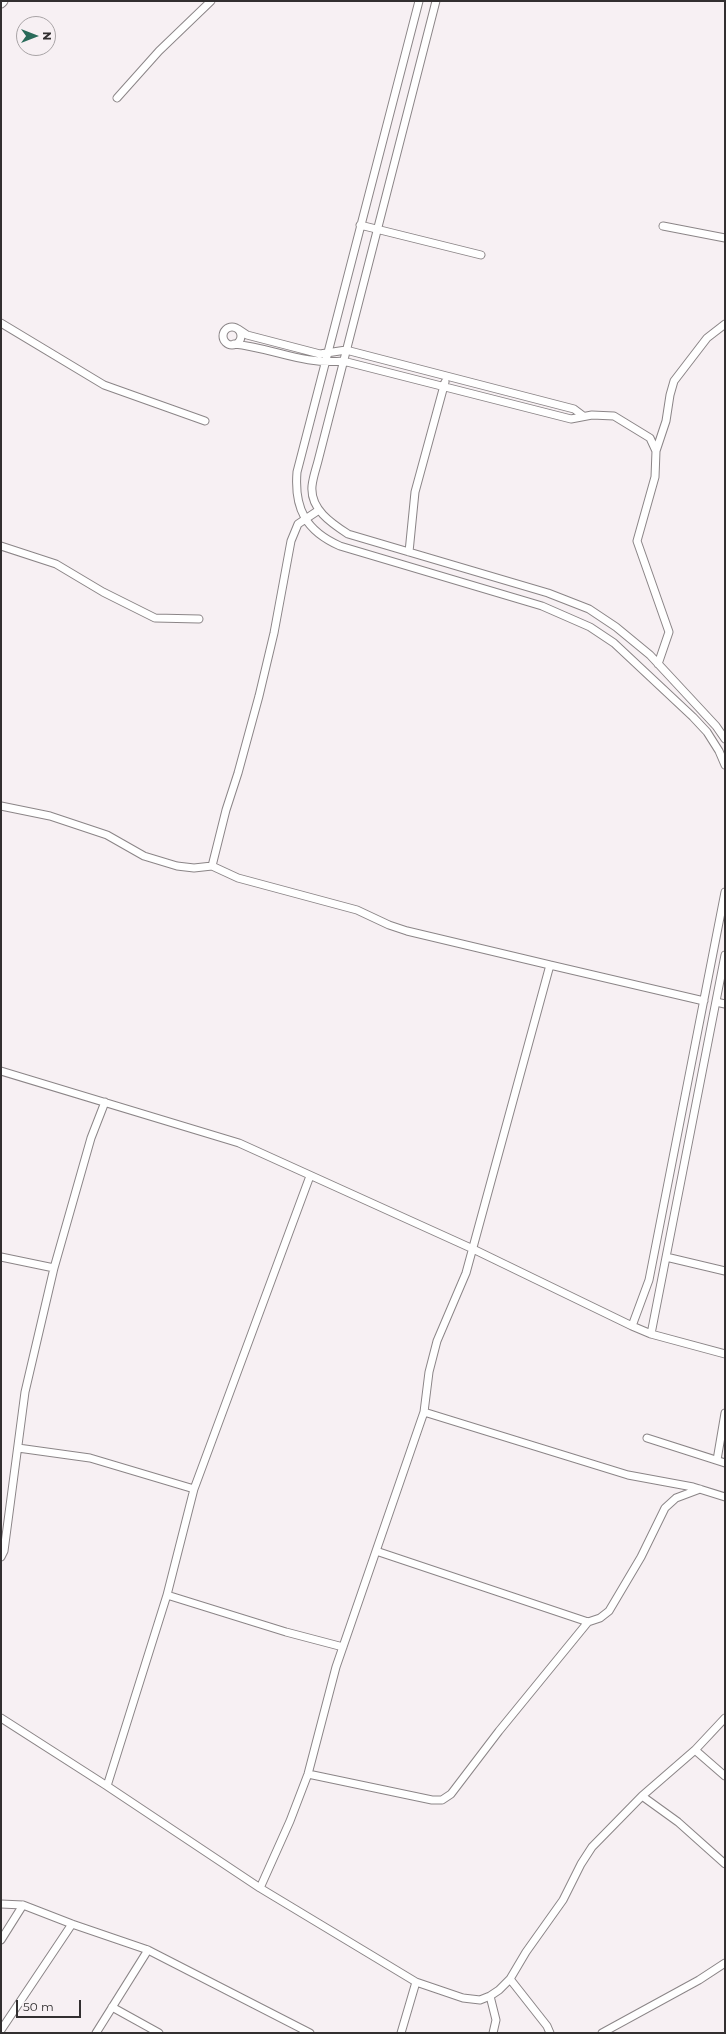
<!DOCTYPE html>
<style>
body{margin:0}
#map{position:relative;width:726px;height:2034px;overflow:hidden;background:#f7f0f3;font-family:Montserrat,sans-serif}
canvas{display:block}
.frame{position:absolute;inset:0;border:2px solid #322f30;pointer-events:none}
.north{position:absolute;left:16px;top:16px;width:40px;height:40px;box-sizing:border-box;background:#f7f0f3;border:1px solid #a8a3a5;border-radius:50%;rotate:90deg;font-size:11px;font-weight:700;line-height:16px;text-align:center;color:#322f30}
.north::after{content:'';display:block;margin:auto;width:14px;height:18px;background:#2a6b5a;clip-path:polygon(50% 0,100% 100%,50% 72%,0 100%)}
.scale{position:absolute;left:16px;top:2000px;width:65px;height:18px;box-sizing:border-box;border:2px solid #322f30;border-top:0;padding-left:5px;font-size:12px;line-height:14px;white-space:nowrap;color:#322f30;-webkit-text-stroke:3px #f7f0f3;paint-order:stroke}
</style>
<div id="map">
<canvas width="726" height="2034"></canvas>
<div class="frame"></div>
<div class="north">N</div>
<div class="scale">50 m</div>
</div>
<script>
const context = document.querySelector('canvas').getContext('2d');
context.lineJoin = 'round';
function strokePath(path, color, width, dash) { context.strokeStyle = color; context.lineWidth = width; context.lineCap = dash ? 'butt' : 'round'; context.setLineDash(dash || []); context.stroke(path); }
const street = new Path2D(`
 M419 1 297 472C294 509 306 531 340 546L542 606 590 627 614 643 693 717 707 732 719 751 725 765
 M436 1 318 461C316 469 313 477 312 486 310 509 331 523 348 534L548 593 589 609 616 627 650 655 716 726 725 739
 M117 98 159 51 211 1
 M360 225 481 255
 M663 226 725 238
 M1 323 104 385 205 421
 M223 336a9 9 0 1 1 18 0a9 9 0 1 1-18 0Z
 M238 329 247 335 320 354 346 350 574 409 582 415
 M234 344C273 348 302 365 343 361L571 419 592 415 614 416 650 438 656 451 655 477 637 541 669 632 658 664
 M656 451 666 421 670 395 674 381 707 338 725 324
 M1 546 56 564 103 592 155 618 199 619
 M409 552 415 492 445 382
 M1 806 50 816 107 835 144 856 177 866 194 868 212 866 238 878 357 910 389 925 407 931 550 965
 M212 866 226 810 238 773 259 696 274 633 291 541 298 524 319 510
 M716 1002 725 1004
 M1 1071 239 1143 473 1249 632 1326 651 1334 725 1354
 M1 1257 54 1268
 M666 1257 725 1271
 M632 1326 649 1280 725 892
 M651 1334 725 955
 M424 1412 628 1475 693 1487 725 1497
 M647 1438 725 1463
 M18 1448 90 1458 194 1489 310 1176
 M717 1460 725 1413
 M376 1551 588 1622 600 1618 609 1611 641 1557 665 1508 676 1498 700 1489
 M1 1557 4 1551 25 1392 54 1268 91 1138 105 1102
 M167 1595 286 1632 343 1647
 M1 1718 107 1786 167 1595 194 1489
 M695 1750 725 1776
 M308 1774 432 1800H442L451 1794 499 1731 588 1622
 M107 1786 260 1888 416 1982 401 2033
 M642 1796 678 1822 725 1864
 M260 1888 290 1821 308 1774 336 1667 424 1412 429 1372 437 1341 466 1273 550 965 704 1001
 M1 1904 23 1905 72 1924 148 1950 310 2033
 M1 1940 23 1905
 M510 1979 547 2026 550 2033
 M416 1982 463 1998 480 2000 490 1996 499 1990 510 1979 526 1952 563 1900 581 1864 592 1847 642 1796 695 1750 725 1718
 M490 1996 496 2020 493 2033
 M112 2007 159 2033
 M1 2030 72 1924
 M96 2033 148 1950
 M602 2033 699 1980 725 1963`);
const secondary = new Path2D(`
 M1 3 3 1`);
strokePath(street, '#8b8587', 9);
strokePath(secondary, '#8b8587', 11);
strokePath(street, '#fff', 7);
strokePath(secondary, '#fff', 9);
</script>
